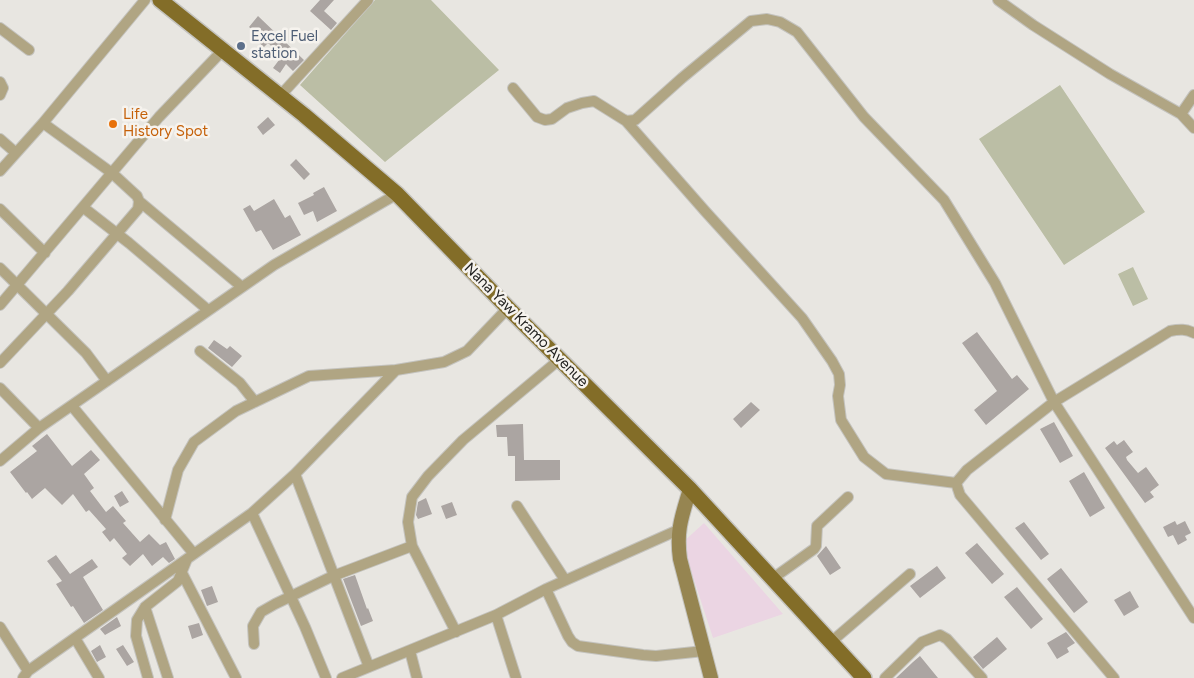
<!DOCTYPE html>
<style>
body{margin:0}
canvas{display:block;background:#e8e6e1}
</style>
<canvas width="1194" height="678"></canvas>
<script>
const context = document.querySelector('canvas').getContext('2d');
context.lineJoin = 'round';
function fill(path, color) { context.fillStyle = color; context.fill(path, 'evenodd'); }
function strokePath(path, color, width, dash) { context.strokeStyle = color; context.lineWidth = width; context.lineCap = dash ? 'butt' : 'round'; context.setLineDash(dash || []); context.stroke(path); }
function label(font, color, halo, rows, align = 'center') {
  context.font = font + ' Figtree,sans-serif'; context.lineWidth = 5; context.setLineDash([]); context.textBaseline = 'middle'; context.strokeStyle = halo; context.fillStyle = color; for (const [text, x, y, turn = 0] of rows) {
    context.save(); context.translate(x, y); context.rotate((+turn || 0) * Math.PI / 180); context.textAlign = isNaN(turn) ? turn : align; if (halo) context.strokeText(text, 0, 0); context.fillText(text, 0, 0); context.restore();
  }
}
const commercial = new Path2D(`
 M704 523 783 614 713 638 682 543Z`);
const green = new Path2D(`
 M375 0H431L499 70 385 162 300 85Z
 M1060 85 1145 212 1064 265 979 139Z
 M1133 267 1148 299 1133 306 1118 274Z`);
const building = new Path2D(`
 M320 0H334L324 11 337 23 331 30 310 11Z
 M258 16 304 60 293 71 286 64 280 73 273 68 282 56 268 43 264 47 256 40 260 36 249 27Z
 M268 117 275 125 263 135 257 127Z
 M296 159 310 174 304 180 290 165Z
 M324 187 337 211 317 222 313 211 304 215 298 203 314 195 313 193Z
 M274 199 285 218 290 215 301 235 273 250 261 230 256 232 243 209 250 205 254 211Z
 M977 332 1012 379 1017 375 1029 389 986 425 974 410 997 391 962 343Z
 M214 340 227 349 230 346 242 356 232 367 208 348Z
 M751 402 760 410 741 428 733 419Z
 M1054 422 1073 456 1060 463 1040 429Z
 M523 424 524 460H560V480L515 481V456H508L507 437H497L496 425Z
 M47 434 72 466 91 450 100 460 84 474 94 488 90 491 106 512 113 506 126 521 123 523 140 542 149 534 160 545 166 542 175 559 169 563 163 557 152 566 143 554 130 566 122 558 127 554 114 538 110 542 102 532 106 529 89 510 86 512 73 494 62 505 45 488 32 499 27 492 26 493 10 472 37 451 32 446Z
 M1124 440 1133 452 1126 457 1127 460 1138 473 1146 467 1159 485 1150 492 1154 497 1145 503 1105 448 1114 441 1117 445Z
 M1084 472 1105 508 1090 517 1069 481Z
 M122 491 129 502 120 507 114 496Z
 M426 498 432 514 418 519 416 515 418 502Z
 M452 502 457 515 446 519 441 506Z
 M1175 521 1177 525 1185 521 1191 533 1185 536 1187 540 1178 545 1173 535 1168 537 1163 527Z
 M1024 522 1049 554 1041 560 1015 528Z
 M977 543 1004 574 992 584 965 553Z
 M826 546 841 568 830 575 817 556Z
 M56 555 70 574 92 559 98 567 83 577 103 610 84 623 73 606 71 607 56 584 62 581 47 561Z
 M937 566 946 578 920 598 910 586Z
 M1061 568 1088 602 1074 613 1047 579Z
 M355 575 367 609 368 608 373 621 361 626 343 579Z
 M212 586 218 602 207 606 201 590Z
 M1017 587 1043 619 1031 629 1004 597Z
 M1130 591 1139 607 1124 616 1114 600Z
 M117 617 121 626 105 635 100 629Z
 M199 623 203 635 192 639 188 626Z
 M1066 632 1075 643 1067 648 1069 652 1057 659 1047 643Z
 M997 637 1007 649 983 669 973 657Z
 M100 645 106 657 97 662 91 651Z
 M123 645 134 662 127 666 116 649Z
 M920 656 938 678H896L913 662Z`);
const street = new Path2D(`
 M998 0 1033 25 1110 74 1181 114 1194 128
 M0 28 29 50
 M0 82 3 88 0 95
 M513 88 537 117 545 120 552 119 567 108 582 103 594 101 626 121 635 120 682 78 751 21 767 19 780 22 797 32 864 117 944 200 995 283 1054 402 1194 618
 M280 96 368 0
 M1181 114 1194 95
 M626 121 705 211 802 318 832 361 839 374 840 385 838 396 841 420 864 457 886 474 956 483
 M0 139 16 153
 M0 171 43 123 145 0
 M139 201 242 287
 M84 208 129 243 208 310
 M0 209 45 253
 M0 268 86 353 107 381
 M0 305 159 117 223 50
 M200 351 240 383 255 402
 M0 363 68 291 138 209 139 201 137 196 112 173 43 123
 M0 388 39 428
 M72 406 194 554
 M0 461 39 428 274 265 397 194
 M295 474 369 667
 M517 506 565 580
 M252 513 305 627 326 678
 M165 520 178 470 194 442 236 411 309 376 396 370
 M182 573 236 678
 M772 579 814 549 816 546 817 526 848 497
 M546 589 568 636 572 642 578 646 643 655 656 656 704 651
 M145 607 168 678
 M496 615 516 678
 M0 627 28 671
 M456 632 412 546 408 522 412 497 428 476 463 440 560 359
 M75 638 99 678
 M831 642 910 574
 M254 644 253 626 261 612 275 604 333 576 412 546
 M410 651 417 678
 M23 678 28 671 252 513 295 474 396 370 444 362 467 351 508 308
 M148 678 136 636 137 620 145 607 178 581 187 559
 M342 678 496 615 546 589 678 530
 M885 678 922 642 940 635 947 639 982 678
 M1114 678 960 495 956 483 967 470 1054 402 1170 331C1180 329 1186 329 1194 333`);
const secondary = new Path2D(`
 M690 489C682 516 676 530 680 559L711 678`);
const primary = new Path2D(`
 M160 0 304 115 397 194 508 308 690 489 864 678`);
const markers = [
 [241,46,5,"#5c6f8a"],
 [113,124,5,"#e8710a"]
];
const serviceNames = [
 ["Excel Fuel",251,37],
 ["station",251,54]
];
const foodNames = [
 ["Life",123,115],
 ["History Spot",123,132]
];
const streetNames = [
 ["Nana Yaw Kramo Avenue",526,325,45]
];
fill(commercial, '#ebd5e3');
fill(green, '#bbbea5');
fill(building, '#aba5a2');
strokePath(street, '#c4c3be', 12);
strokePath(secondary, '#c4c3be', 16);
strokePath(primary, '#c4c3be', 18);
strokePath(street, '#b0a583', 10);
strokePath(secondary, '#968551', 14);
strokePath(primary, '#836d28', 15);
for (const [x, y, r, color] of markers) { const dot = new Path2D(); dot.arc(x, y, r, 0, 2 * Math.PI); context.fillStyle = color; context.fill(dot); strokePath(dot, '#f6f3ee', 2); }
label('15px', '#4e5e75', '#f6f3ee', serviceNames, 'left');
label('15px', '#c56008', '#f6f3ee', foodNames, 'left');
label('15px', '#21211f', '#f6f3ee', streetNames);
</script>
